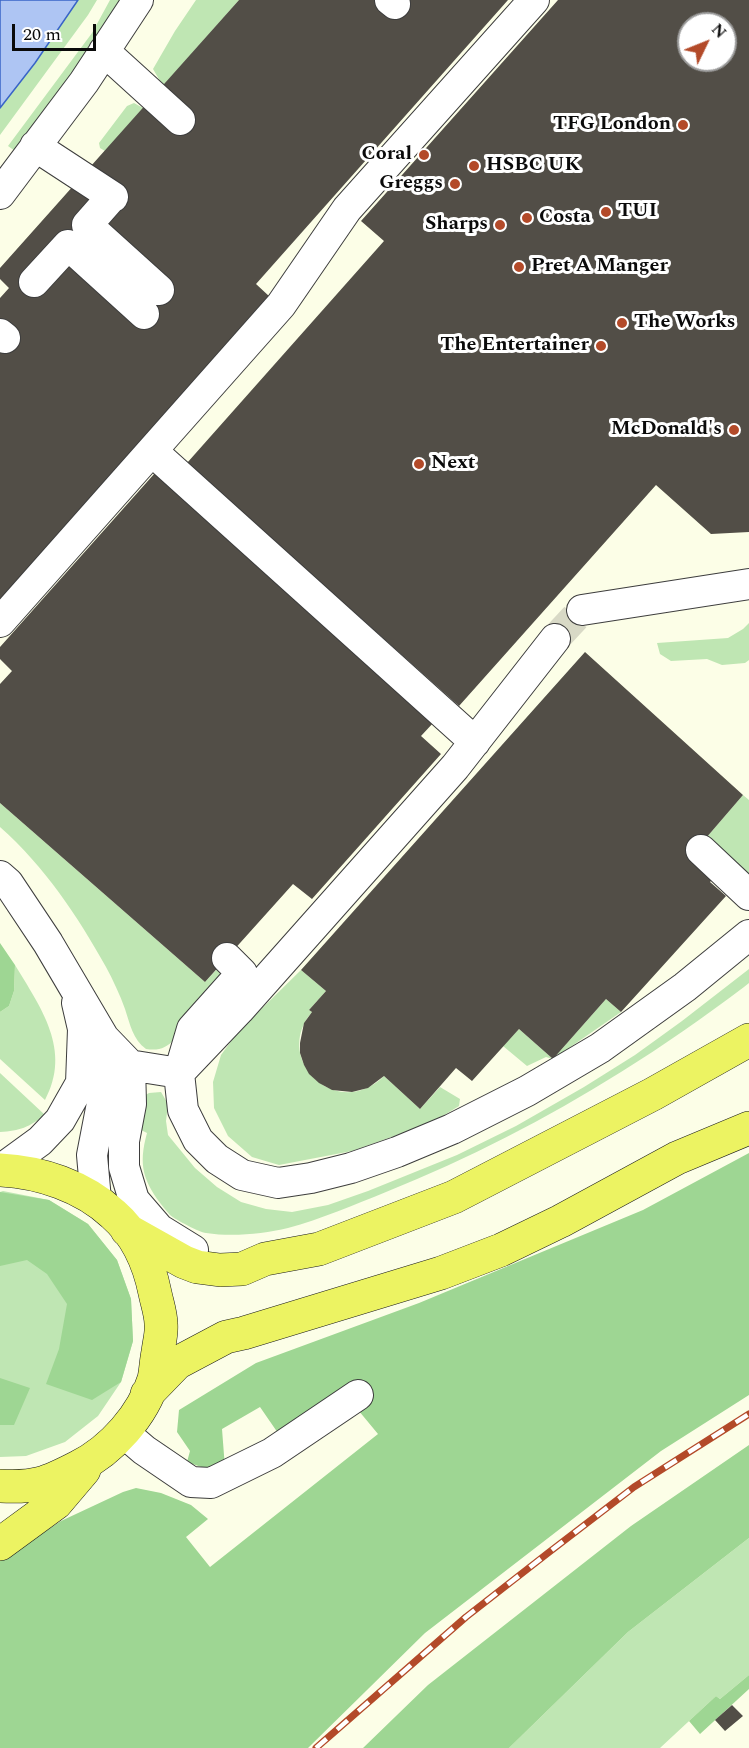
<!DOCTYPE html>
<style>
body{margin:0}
#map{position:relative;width:749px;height:1748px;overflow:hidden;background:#fcfee7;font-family:Spectral,serif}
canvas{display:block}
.north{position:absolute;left:677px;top:12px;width:60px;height:60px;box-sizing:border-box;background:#fff;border:2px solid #9d9d9d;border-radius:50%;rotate:47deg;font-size:16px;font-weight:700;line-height:24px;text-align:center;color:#0a0a0a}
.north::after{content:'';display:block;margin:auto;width:21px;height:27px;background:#b34a29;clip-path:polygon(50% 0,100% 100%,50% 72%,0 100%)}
.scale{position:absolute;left:12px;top:24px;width:84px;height:27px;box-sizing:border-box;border:3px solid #0a0a0a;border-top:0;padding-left:8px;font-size:18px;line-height:21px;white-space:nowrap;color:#0a0a0a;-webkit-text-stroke:4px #fff;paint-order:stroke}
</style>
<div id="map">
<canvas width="749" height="1748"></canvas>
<div class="north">N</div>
<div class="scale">20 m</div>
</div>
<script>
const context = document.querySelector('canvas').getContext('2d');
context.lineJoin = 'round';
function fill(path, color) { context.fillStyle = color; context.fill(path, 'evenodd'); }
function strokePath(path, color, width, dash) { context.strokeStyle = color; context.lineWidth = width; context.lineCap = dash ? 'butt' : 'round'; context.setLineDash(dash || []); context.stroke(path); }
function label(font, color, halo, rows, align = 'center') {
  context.font = font + ' Spectral,serif'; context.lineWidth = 6; context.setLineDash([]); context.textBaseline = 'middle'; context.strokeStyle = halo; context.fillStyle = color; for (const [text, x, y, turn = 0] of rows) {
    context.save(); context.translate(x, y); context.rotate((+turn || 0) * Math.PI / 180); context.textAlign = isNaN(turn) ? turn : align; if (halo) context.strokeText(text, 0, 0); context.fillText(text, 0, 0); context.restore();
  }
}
const green = new Path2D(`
 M78 0H97L88 15 0 135V108L35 63Z
 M110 0H123L84 59 15 151 8 146 92 33Z
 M196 0H239L163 86 153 69 175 31Z
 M134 103 143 108 105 151 100 148 99 143 127 106Z
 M749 623V660L745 663 722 665 707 659 671 661 660 654 657 643 728 638 743 629Z
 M743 795 749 800V880L706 838Z
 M0 803 205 982 220 966 225 971 175 1039C166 1048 159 1051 146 1049 133 1040 130 1024 125 1009 120 995 113 980 106 967 77 915 45 867 0 827Z
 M15 965C41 1008 72 1050 45 1100L0 1059V1012L9 1006 14 991Z
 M749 969V983L744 987C704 1017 663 1046 621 1072 546 1119 468 1159 386 1192 354 1205 321 1219 288 1228 263 1234 232 1237 206 1233 199 1232 176 1220 170 1215 168 1213 166 1210 164 1208 143 1181 138 1166 147 1133L137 1128 144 1096 149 1093 161 1092 168 1104 166 1121 168 1135 195 1168 217 1187 241 1202 266 1209 292 1212 328 1205 368 1191 457 1155 516 1126 584 1087 635 1055 682 1021Z
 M301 970 326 991 309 1010 312 1012C271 1060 338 1122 384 1076L420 1109 440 1087 460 1099 459 1106 431 1123 352 1151 279 1165 252 1157 228 1136 214 1108 213 1082 221 1055 237 1033Z
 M606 999 621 1012 553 1059 546 1057 527 1066 503 1046 519 1029 553 1059Z
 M0 1073 45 1115C29 1127 20 1131 0 1132Z
 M3 1191 49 1200 88 1224 117 1260 131 1299 133 1341 121 1382 98 1416 65 1442 26 1456 0 1457V1192Z
 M749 1538V1675L720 1699 716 1696 660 1748H509L628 1632Z`);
const forest = new Path2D(`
 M0 943 15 965 14 991 9 1006 0 1012Z
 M749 1153V1395L661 1451 425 1633 308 1748H0V1561L61 1521 123 1492 136 1488 161 1493 191 1505 208 1519 186 1537 210 1567 378 1434 344 1393 280 1436 260 1407 222 1429 225 1468H204L187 1462 190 1451 177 1432 179 1410 256 1363 419 1303 643 1210Z
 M0 1192 49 1200 88 1224 117 1260 131 1299 133 1341 121 1382 92 1400 46 1384 59 1349 67 1304 47 1274 27 1260 0 1266Z
 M0 1378 30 1388 14 1425H0Z
 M749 1445V1538L628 1632 509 1748H363L428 1685 631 1526Z
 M749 1675V1689L700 1734 689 1721 716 1696 720 1699Z`);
const water = new Path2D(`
 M0 0H78L35 63 0 108Z`);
const building = new Path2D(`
 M239 0H508L256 284 270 297 0 600V298L9 288 0 279V268Z
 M558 0H749V532L711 534 656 485 459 706 187 463 384 241 361 221ZM689 24H725V60H689Z
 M155 473 434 722 421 736 441 754 312 899 293 884 205 982 0 803V684L12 671 0 659V647Z
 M585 652 743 795 706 838 730 860 710 882 726 896 621 1012 606 999 553 1059 519 1029 472 1081 456 1068 420 1109 384 1076 368 1088 352 1092 332 1090 319 1083 309 1074 304 1065 300 1053V1043L304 1023 312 1012 309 1010 326 991 301 970Z
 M732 1705 743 1716 725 1731 715 1720Z`);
const minorTunnel = new Path2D(`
 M555 639 582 610`);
const minor = new Path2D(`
 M390 0 395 4
 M104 51 180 120
 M35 146 113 197
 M0 194 84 82 138 0
 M109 200 87 225 159 290
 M34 282 68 245 144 314
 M0 334 5 338
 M152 451 475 742
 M582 610 749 584
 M0 622 281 305 347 209 534 0
 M555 639 455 767 239 1010 179 1073 183 1110 198 1140 217 1159 242 1175 278 1183 311 1178 351 1168 397 1152 452 1129 527 1091 600 1048 685 987 749 935
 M701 850 749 895
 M0 876 8 883 48 943 104 1038 130 1065 131 1104 124 1141V1167L134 1200 159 1229 193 1250
 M110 1062 179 1073 192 1029 242 973 227 958
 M0 1170 40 1141 60 1120 81 1083 83 1029 77 1003
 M96 1200 92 1155 110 1062 106 1043
 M123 1432 144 1450 191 1482 211 1483 272 1453 358 1395`);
const major = new Path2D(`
 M0 1170C40 1172 83 1186 113 1214 136 1234 149 1263 155 1293 157 1303 161 1314 161 1324 162 1333 159 1343 158 1352 156 1361 156 1370 154 1379 143 1415 112 1450 78 1467 47 1483 36 1488 0 1486
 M127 1230 184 1262 197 1267 220 1270 242 1269 265 1259 319 1249 454 1197 653 1094 749 1040
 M147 1394 177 1363 226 1337 244 1333 441 1273 501 1250 561 1221 677 1158 749 1128
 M0 1544 56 1503 84 1470`);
const rail = new Path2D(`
 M316 1748 466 1617 548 1553 634 1487 749 1414`);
const markers = [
 [683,125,6,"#b34a29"],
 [424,155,6,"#b34a29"],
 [474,166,6,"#b34a29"],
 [455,184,6,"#b34a29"],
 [606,212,6,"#b34a29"],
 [527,218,6,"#b34a29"],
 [500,225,6,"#b34a29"],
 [519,267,6,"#b34a29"],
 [622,323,6,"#b34a29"],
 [601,346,6,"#b34a29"],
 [734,430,6,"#b34a29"],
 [419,464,6,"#b34a29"]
];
const poiNames = [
 ["TFG London",671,125],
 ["Coral",412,155],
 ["HSBC UK",486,166,"left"],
 ["Greggs",443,184],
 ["TUI",618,212,"left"],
 ["Costa",539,218,"left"],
 ["Sharps",488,225],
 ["Pret A Manger",531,267,"left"],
 ["The Works",634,323,"left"],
 ["The Entertainer",589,346],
 ["McDonald's",722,430],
 ["Next",431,464,"left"]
];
fill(green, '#bfe6b3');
fill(forest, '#9ed693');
fill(water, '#aec5f3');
strokePath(water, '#3864c7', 1.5);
fill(building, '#524e47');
strokePath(minorTunnel, '#d8d9c6', 30, [30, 15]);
strokePath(minor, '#3d3d3d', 32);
strokePath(major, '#1b1b1b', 34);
strokePath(minor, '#fff', 30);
strokePath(major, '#ecf362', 33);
strokePath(rail, '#b34a29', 7);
strokePath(rail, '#fff', 4.5, [14]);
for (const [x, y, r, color] of markers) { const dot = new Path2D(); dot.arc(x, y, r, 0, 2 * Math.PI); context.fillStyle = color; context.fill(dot); strokePath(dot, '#fff', 2); }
label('bold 20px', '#0a0a0a', '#fff', poiNames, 'right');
</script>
